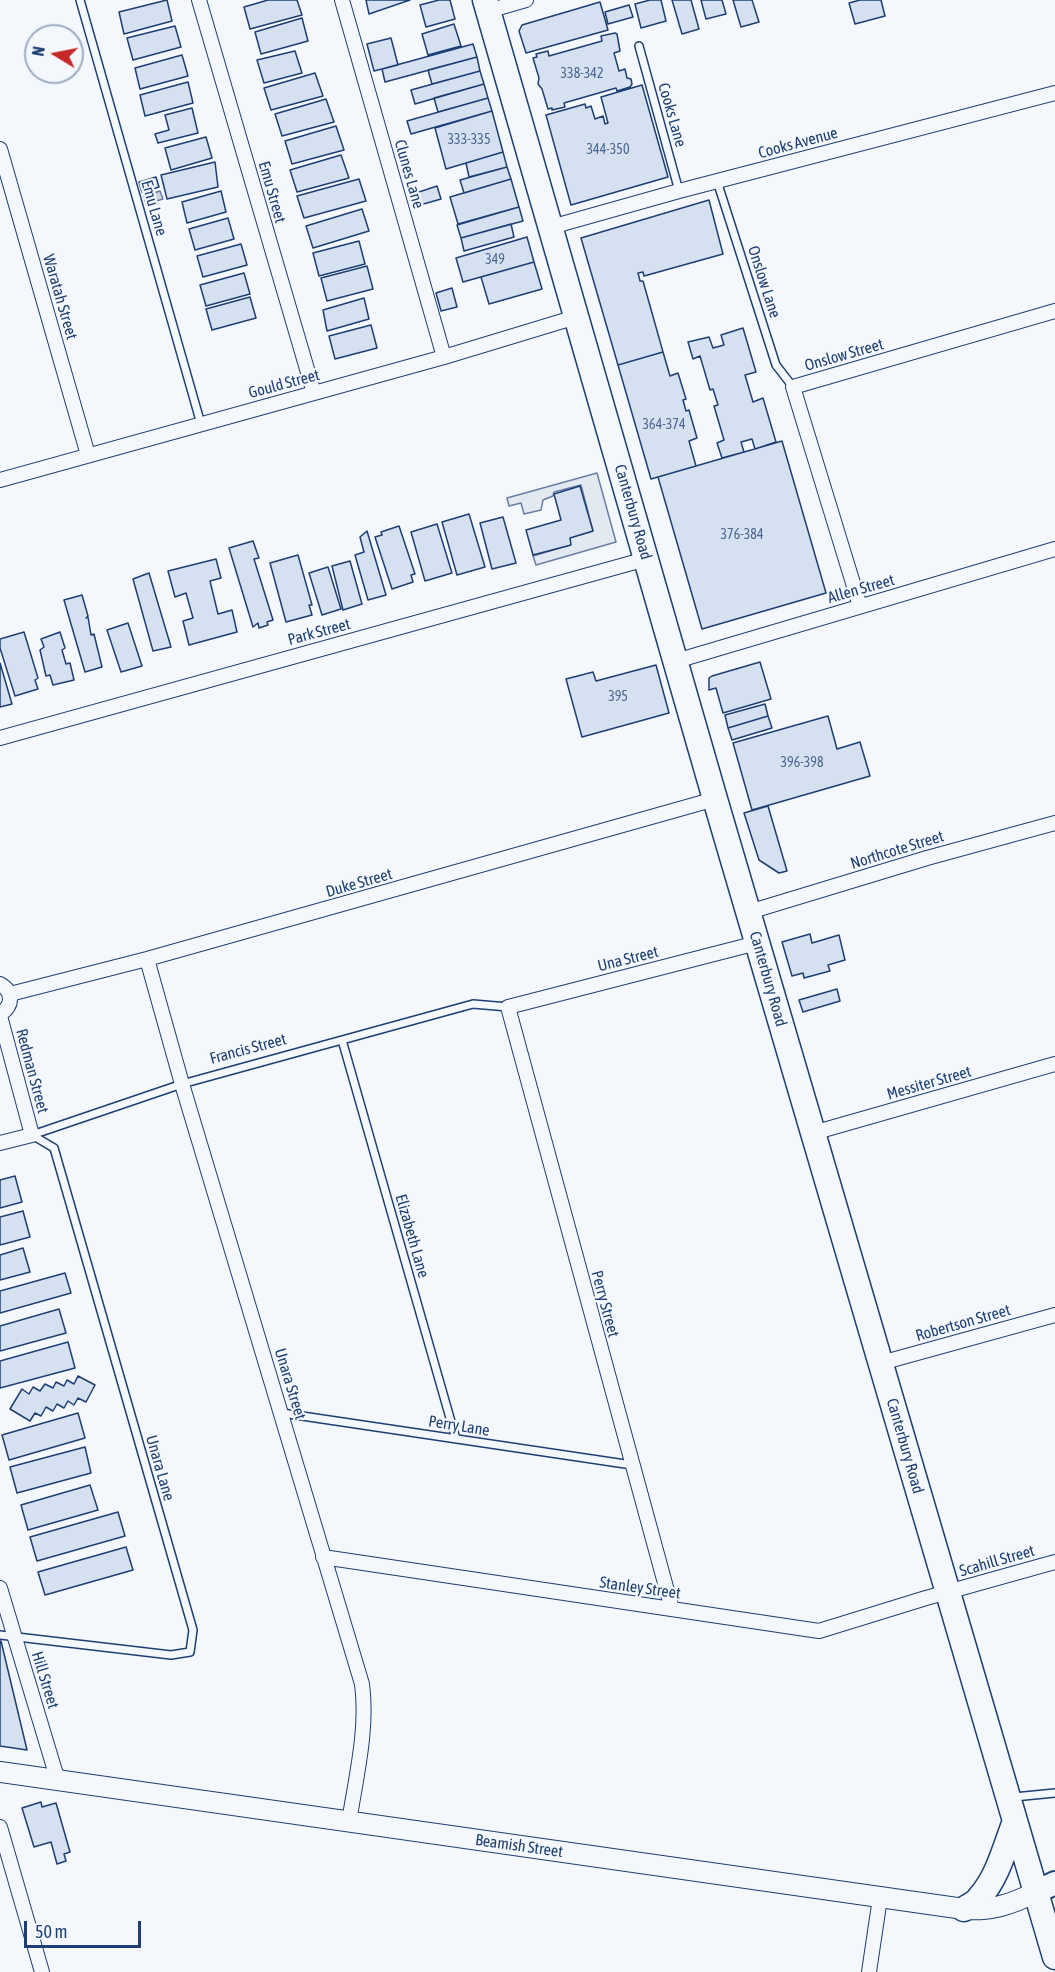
<!DOCTYPE html>
<style>
body{margin:0}
#map{position:relative;width:1055px;height:1972px;overflow:hidden;background:#f4f7fb;font-family:"Asap Condensed",sans-serif}
canvas{display:block}
.north{position:absolute;left:24px;top:24px;width:60px;height:60px;box-sizing:border-box;background:#f4f7fb;border:2px solid #9eadc5;border-radius:50%;rotate:280deg;font-size:16px;font-weight:700;line-height:24px;text-align:center;color:#1d3f73}
.north::after{content:'';display:block;margin:auto;width:21px;height:27px;background:#c62828;clip-path:polygon(50% 0,100% 100%,50% 72%,0 100%)}
.scale{position:absolute;left:24px;top:1921px;width:117px;height:27px;box-sizing:border-box;border:3px solid #1d3f73;border-top:0;padding-left:8px;font-size:18px;line-height:21px;white-space:nowrap;color:#1d3f73;-webkit-text-stroke:4px #f4f7fb;paint-order:stroke}
</style>
<div id="map">
<canvas width="1055" height="1972"></canvas>
<div class="north">N</div>
<div class="scale">50 m</div>
</div>
<script>
const context = document.querySelector('canvas').getContext('2d');
context.lineJoin = 'round';
function fill(path, color) { context.fillStyle = color; context.fill(path, 'evenodd'); }
function strokePath(path, color, width, dash) { context.strokeStyle = color; context.lineWidth = width; context.lineCap = dash ? 'butt' : 'round'; context.setLineDash(dash || []); context.stroke(path); }
function label(font, color, halo, rows, align = 'center') {
  context.font = font + ' "Asap Condensed",sans-serif'; context.lineWidth = 4.5; context.setLineDash([]); context.textBaseline = 'middle'; context.strokeStyle = halo; context.fillStyle = color; for (const [text, x, y, turn = 0] of rows) {
    context.save(); context.translate(x, y); context.rotate((+turn || 0) * Math.PI / 180); context.textAlign = isNaN(turn) ? turn : align; if (halo) context.strokeText(text, 0, 0); context.fillText(text, 0, 0); context.restore();
  }
}
const green = new Path2D(`
 M597 473 616 542 536 565 533 556 570 545 569 538 593 531 581 485 554 492 553 496 543 500 541 510 524 514 521 503 509 506 507 498Z`);
const water = new Path2D(`
 M160 191 163 199 146 204 144 196Z`);
const building = new Path2D(`
 M167 0 172 21 124 34 119 12Z
 M268 0H297L302 15 250 29 244 7Z
 M366 0H410L369 14Z
 M439 0H450L455 19 426 27 420 5Z
 M650 0H661L666 21 641 28 635 4Z
 M672 0H691L699 29 682 34Z
 M701 0H722L726 14 706 19Z
 M733 0H752L759 22 741 27Z
 M860 0H881L885 16 855 24 849 3Z
 M600 2 608 30 526 53 519 31 522 25Z
 M629 5 633 17 608 24 605 12Z
 M302 18 308 41 261 54 255 32Z
 M454 24 461 46 428 55 422 34Z
 M175 26 181 47 133 60 127 38Z
 M615 33 617 34 620 51 614 53 619 71 625 69 627 78 631 79 632 84 630 87 617 91 616 88 564 103 565 107 552 110V108L548 109 542 89 538 84 539 78 533 58 537 57 536 54 548 51 549 56 602 41 601 36Z
 M391 38 398 65 374 71 367 44Z
 M473 44 477 57 385 82 382 69Z
 M295 51 302 73 264 83 257 60Z
 M182 55 188 76 140 89 135 68Z
 M477 57 480 71 432 84 428 70Z
 M480 71 484 84 415 104 411 90Z
 M315 73 323 96 271 110 264 88Z
 M188 82 193 103 145 116 140 95Z
 M484 84 488 98 438 112 434 98Z
 M642 85 668 177 571 205 546 115 585 104 586 108 591 106 595 119 603 116 605 124 608 123 601 97Z
 M488 98 492 111 411 134 407 121Z
 M326 99 334 122 282 136 275 114Z
 M192 108 198 133 158 143 155 134 169 130 165 115Z
 M492 111 503 152 446 169 435 128Z
 M336 126 344 150 292 164 285 141Z
 M206 137 212 158 171 170 165 148Z
 M503 152 507 167 469 177 466 163Z
 M341 155 349 178 297 192 290 170Z
 M215 162 218 187 167 199 161 175Z
 M507 167 511 179 464 193 460 180Z
 M156 177 159 187 142 192 139 182Z
 M359 179 366 201 304 218 297 196Z
 M511 179 519 207 458 224 450 197Z
 M437 186 441 199 413 207 410 195Z
 M221 191 226 212 187 223 182 202Z
 M709 200 723 254 644 276 643 272 638 273 640 281H643L663 352 618 365 581 238Z
 M519 207 523 221 461 238 457 225Z
 M362 209 369 231 313 248 306 226Z
 M228 218 234 239 195 250 189 229Z
 M511 224 514 237 464 251 461 238Z
 M527 237 534 262 463 282 456 258Z
 M359 241 365 264 319 276 313 253Z
 M241 244 247 265 203 277 197 256Z
 M534 262 542 289 489 304 481 277Z
 M367 266 373 289 327 301 321 278Z
 M244 273 250 294 206 306 200 285Z
 M452 288 457 307 441 311 436 293Z
 M250 297 256 318 212 330 206 309Z
 M364 298 369 319 327 331 323 310Z
 M371 325 377 348 335 359 329 336Z
 M743 328 756 372 745 375 753 402 763 398 776 442 755 449 752 439 741 442 744 452 722 458 717 443 724 440 714 406 718 405 713 389 710 390 700 356 693 359 688 342 709 337 713 348 724 345 721 335Z
 M663 352 670 376 678 373 686 399 683 400 686 411 689 410 697 438 689 441 696 466 651 479 618 365Z
 M782 441 826 593 702 629 658 477Z
 M580 486 593 531 570 538 571 545 533 555 526 530 561 520 554 494Z
 M469 514 485 567 457 575 442 522Z
 M503 517 516 563 492 569 480 523Z
 M437 524 452 573 425 581 411 532Z
 M399 526 415 574 411 575 413 582 392 589 375 537 382 535 381 532Z
 M367 531 386 595 368 600 355 555 364 552 360 537Z
 M253 541 259 558 254 559 273 620 267 622 268 625 259 628 258 623 253 627 229 548Z
 M298 555 312 605H309L312 615 286 622 270 563Z
 M216 559 221 578 210 581 218 614 232 610 237 632 189 645 183 621 193 618 186 593 175 597 168 571Z
 M350 561 362 604 343 610 332 566Z
 M328 567 341 609 322 615 309 573Z
 M149 573 171 647 153 651 133 579Z
 M82 595 88 616 86 618 88 617 91 635 94 634 102 667 85 672 64 600Z
 M128 623 142 666 121 672 107 630Z
 M24 632 38 678 35 680 38 689 15 696 0 648V639Z
 M60 632 65 648 62 650 66 664 70 663 74 680 53 685 50 675 46 676 40 650 44 647 41 639Z
 M760 662 771 699 723 713 716 688 709 690V678L712 676Z
 M0 663 12 704 0 707Z
 M656 665 669 713 582 737 566 679 593 672 596 681Z
 M765 704 768 716 728 728 725 715Z
 M768 716 772 728 732 740 728 728Z
 M828 716 837 749 860 742 870 776 752 810 733 743Z
 M768 806 787 871 779 873 759 860 744 813Z
 M810 934 812 943 839 935 845 960 828 965 830 971 804 978 803 973 792 976 782 942Z
 M837 989 840 1001 803 1012 799 1000Z
 M15 1176 22 1202 0 1208V1180Z
 M23 1211 30 1237 0 1245V1217Z
 M23 1248 30 1272 0 1280V1255Z
 M65 1273 71 1293 0 1313V1291Z
 M59 1309 66 1333 0 1351V1326Z
 M68 1342 75 1368 0 1388V1361Z
 M78 1376 95 1385 86 1402 78 1398 74 1405 68 1401 64 1408 57 1404 53 1411 46 1407 41 1416 35 1413 30 1421 10 1409 22 1389 29 1394 33 1387 40 1391 45 1384 53 1388 56 1382 64 1386 67 1380 74 1384Z
 M78 1413 85 1438 9 1460 2 1435Z
 M85 1447 91 1473 17 1493 10 1467Z
 M90 1485 98 1510 28 1530 21 1505Z
 M118 1512 125 1536 37 1561 30 1537Z
 M126 1547 133 1570 45 1595 38 1572Z
 M0 1641H1L27 1750 0 1746Z
 M41 1802 42 1807 56 1803 70 1852 64 1854 66 1861 57 1864 51 1842 34 1847 22 1808Z`);
const service = new Path2D(`
 M80 0 201 424
 M639 46 679 191
 M717 181 776 365 793 387
 M342 1040 456 1439
 M32 1135 182 1084 473 1004 508 1007
 M282 1413 632 1465
 M0 1635 171 1655 190 1652 193 1630 54 1148 32 1135
 M1014 1797 1055 1793`);
const minor = new Path2D(`
 M199 0 314 393
 M342 0 444 357
 M488 11 526 0
 M0 149 88 455
 M551 227 679 191 1055 93
 M0 480 444 357 576 317
 M860 606 793 387 1055 311
 M676 661 1055 549
 M0 738 646 559
 M749 912 927 858 1055 823
 M147 959 182 1084 362 1684C368 1729 356 1777 349 1822
 M0 984C14 992 13 1006 0 1014
 M10 994 147 959 715 799
 M0 1016 32 1135 0 1143
 M813 1133 1055 1064
 M881 1363 1055 1315
 M323 1557 819 1631 926 1598 1055 1562
 M0 1588 58 1781
 M672 1609 508 1007 757 943
 M0 1827 42 1972
 M869 1972 880 1898`);
const secondary = new Path2D(`
 M0 1772 964 1909C992 1911 1012 1904 1036 1892`);
const primary = new Path2D(`
 M1036 1892 1055 1883`);
const trunk = new Path2D(`
 M485 0 715 799 1055 1957
 M964 1909C969 1906 976 1903 979 1898 998 1877 1005 1847 1015 1821`);
const numberNames = [
 ["338-342",582,74],
 ["333-335",469,140],
 ["344-350",608,150],
 ["349",495,260],
 ["364-374",664,425],
 ["376-384",742,535],
 ["395",618,697],
 ["396-398",802,763]
];
const streetNames = [
 ["Cooks Lane",672,115,74],
 ["Cooks Avenue",798,143,-15],
 ["Clunes Lane",409,174,74],
 ["Emu Street",272,192,74],
 ["Emu Lane",154,208,74],
 ["Onslow Lane",764,282,72],
 ["Waratah Street",60,297,74],
 ["Onslow Street",844,355,-16],
 ["Gould Street",284,384,-15],
 ["Canterbury Road",633,512,74],
 ["Allen Street",861,589,-16],
 ["Park Street",319,632,-15],
 ["Northcote Street",897,850,-17],
 ["Duke Street",359,883,-16],
 ["Una Street",628,959,-14],
 ["Canterbury Road",768,979,74],
 ["Francis Street",248,1049,-15],
 ["Redman Street",32,1071,75],
 ["Messiter Street",929,1083,-16],
 ["Elizabeth Lane",412,1236,74],
 ["Perry Street",605,1304,75],
 ["Robertson Street",963,1323,-16],
 ["Unara Street",290,1384,73],
 ["Perry Lane",459,1426,9],
 ["Canterbury Road",905,1446,74],
 ["Unara Lane",160,1468,74],
 ["Scahill Street",997,1561,-16],
 ["Stanley Street",640,1588,8],
 ["Hill Street",45,1680,73],
 ["Beamish Street",519,1846,8]
];
fill(green, '#e3e9f0');
strokePath(green, '#687fa3', 1.5);
fill(water, '#cfd7e4');
strokePath(water, '#687fa3', 1.5);
fill(building, '#d5e0f0');
strokePath(building, '#1d3f73', 1.5);
strokePath(service, '#1d3f73', 10);
strokePath(minor, '#1d3f73', 16);
strokePath(secondary, '#1d3f73', 22);
strokePath(primary, '#1d3f73', 26);
strokePath(trunk, '#1d3f73', 27);
strokePath(service, '#f4f7fb', 7);
strokePath(minor, '#f4f7fb', 14);
strokePath(secondary, '#f4f7fb', 20);
strokePath(primary, '#f4f7fb', 22);
strokePath(trunk, '#f4f7fb', 24);
label('14px', '#4b6792', null, numberNames);
label('16px', '#1d3f73', '#f4f7fb', streetNames);
</script>
